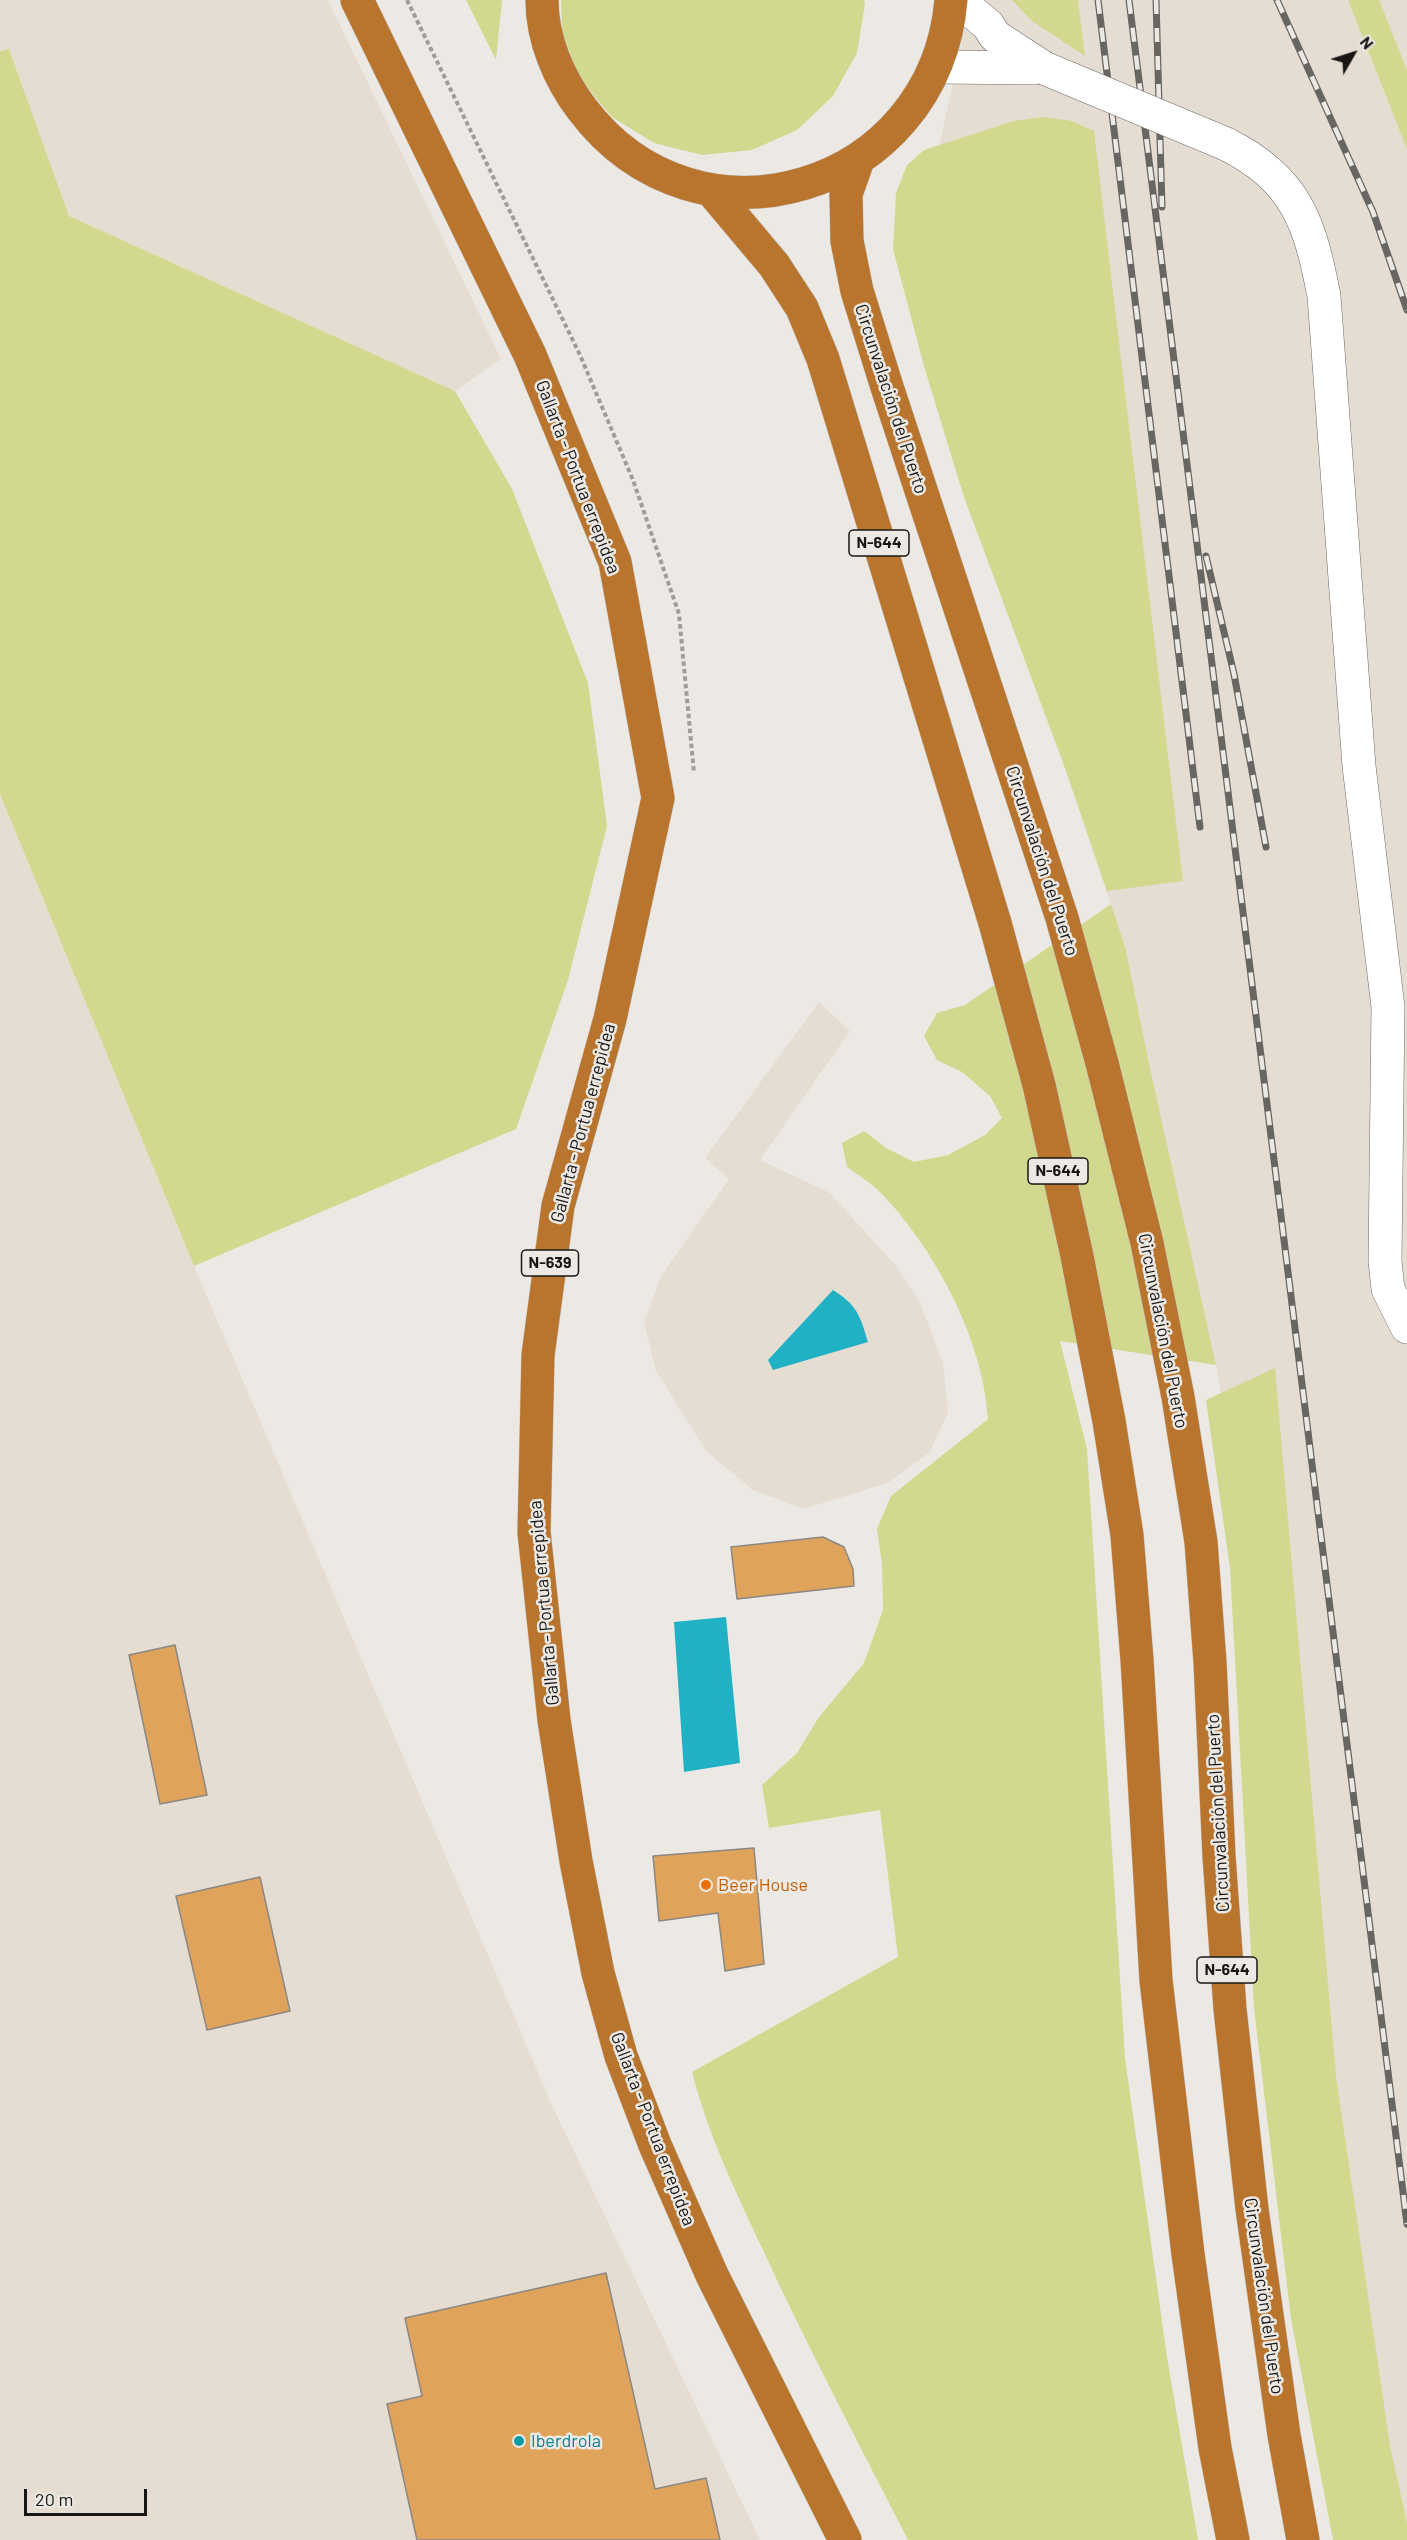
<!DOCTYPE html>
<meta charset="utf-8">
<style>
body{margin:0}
#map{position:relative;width:1407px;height:2540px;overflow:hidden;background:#ece9e4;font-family:Barlow,sans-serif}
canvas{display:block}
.north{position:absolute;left:1323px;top:24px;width:60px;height:60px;-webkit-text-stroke:4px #ece9e4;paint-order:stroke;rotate:51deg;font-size:16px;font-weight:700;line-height:24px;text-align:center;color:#181715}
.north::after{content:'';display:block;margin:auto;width:21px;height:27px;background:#181715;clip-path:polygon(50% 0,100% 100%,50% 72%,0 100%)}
.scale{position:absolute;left:24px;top:2489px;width:123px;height:27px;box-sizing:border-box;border:3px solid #181715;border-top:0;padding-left:8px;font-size:18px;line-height:21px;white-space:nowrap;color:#181715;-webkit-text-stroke:4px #ece9e4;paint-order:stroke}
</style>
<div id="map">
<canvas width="1407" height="2540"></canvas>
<div class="north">N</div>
<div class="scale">20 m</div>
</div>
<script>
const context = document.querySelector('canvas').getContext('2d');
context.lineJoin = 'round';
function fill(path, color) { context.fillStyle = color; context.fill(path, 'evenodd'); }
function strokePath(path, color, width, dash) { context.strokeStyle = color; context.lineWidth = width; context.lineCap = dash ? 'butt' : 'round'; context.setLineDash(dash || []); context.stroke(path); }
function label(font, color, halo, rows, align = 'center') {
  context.font = font + ' Barlow,sans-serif'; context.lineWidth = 5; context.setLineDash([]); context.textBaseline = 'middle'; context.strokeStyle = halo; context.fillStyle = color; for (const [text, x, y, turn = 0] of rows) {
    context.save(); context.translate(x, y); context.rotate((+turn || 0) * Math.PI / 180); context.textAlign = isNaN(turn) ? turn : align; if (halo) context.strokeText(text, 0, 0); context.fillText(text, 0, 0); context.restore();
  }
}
const built = new Path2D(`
 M0 0H328L501 359 455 391 69 216 9 49 0 51Z
 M971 0H1407V2540H1349L1245 1533 1216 1365 1150 1068 1126 950 1065 768 964 497 924 366 893 249 929 193Z
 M0 794 194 1266 551 2103 760 2540H0Z
 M819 1002 850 1031 760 1160 830 1193 896 1266 919 1300 943 1363 948 1412 930 1452 888 1483 803 1509 753 1490 706 1451 656 1371 644 1322 661 1276 729 1179 705 1158Z`);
const green = new Path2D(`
 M466 0H502L496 60Z
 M561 0H864L865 4 857 53 833 96 797 130 752 150 702 155 654 143 612 117 580 79 562 32Z
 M1012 0H1078L1085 56 1032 21Z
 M1348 0H1379L1407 70V149Z
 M9 49 69 216 455 391 512 489 588 683 607 826 568 980 516 1129 194 1266 0 794V51Z
 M1043 117 1072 121 1094 131 1183 881 1107 891 1065 768 964 497 924 366 893 249 896 193 907 165 924 150 1014 121Z
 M1111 904 1126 950 1150 1068 1216 1365 1060 1341 1087 1449 1125 2058 1167 2357 1198 2540H908C859 2444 808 2348 763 2250 736 2192 708 2135 692 2072L898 1957 880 1810 769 1828 762 1785 797 1753 819 1717 864 1663 883 1610 882 1564 877 1529 891 1496 988 1419C983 1339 935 1249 880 1192 871 1183 858 1175 847 1167L842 1143 864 1131 886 1148 914 1162 948 1155 985 1135 1002 1118 990 1096 962 1072 937 1060 924 1036 937 1013 965 1005Z
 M1275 1368 1336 2076 1390 2446 1407 2523V2540H1333L1291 2319 1254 2008 1230 1568 1206 1400Z`);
const water = new Path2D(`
 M833 1290C857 1305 860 1315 868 1342L773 1370 768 1360Z
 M726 1617 740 1763 684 1772 674 1622Z`);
const building = new Path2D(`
 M823 1537 844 1547 853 1569 854 1586 737 1599 731 1547Z
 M175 1645 207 1795 160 1804 129 1655Z
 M754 1848 764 1964 725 1971 718 1913 659 1921 653 1856Z
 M260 1877 290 2011 207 2030 176 1896Z
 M606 2273 655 2489 706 2478 720 2540H417L387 2404 422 2396 405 2318Z`);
const path = new Path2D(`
 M407 0 580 355 633 480 679 614 694 773`);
const minor = new Path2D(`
 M935 67 1044 68 995 36 988 25 958 0
 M1226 144C1297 179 1310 224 1324 296L1359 766 1388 1007 1385 1261 1388 1289 1407 1327`);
const highway = new Path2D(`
 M357 0 530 355 615 562 658 798 610 1019 558 1206 538 1355 534 1532 554 1720 576 1861 598 1973 621 2056 655 2145 712 2275 845 2540
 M542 0C542 39 559 79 582 109 698 263 935 190 951 0
 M858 160 846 194 847 241 857 291 887 387 1062 918 1102 1063 1147 1243 1178 1397 1201 1542 1210 1662 1219 1856 1230 2009 1252 2209 1284 2435 1303 2540
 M711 190 774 265 802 308 823 359 995 923 1039 1085 1077 1256 1109 1421 1127 1535 1137 1660 1156 1980 1188 2254 1215 2448 1233 2540`);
const rail = new Path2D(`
 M1098 0 1200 827
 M1129 0 1407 2224
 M1156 0 1162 207
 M1277 0 1373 212 1407 310
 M1206 556 1234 674 1266 847`);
const minorBridge = new Path2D(`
 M1044 68 1226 144`);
const markers = [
 [706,1885,6,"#e8710a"],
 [519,2441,6,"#0f9aa8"]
];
const shields = [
 [879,543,60],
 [1058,1171,60],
 [550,1263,57],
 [1227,1970,60]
];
const shieldNames = [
 ["N-644",879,543],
 ["N-644",1058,1171],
 ["N-639",550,1263],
 ["N-644",1227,1970]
];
const streetNames = [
 ["Circunvalación del Puerto",891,399,72],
 ["Gallarta - Portua errepidea",578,477,69],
 ["Circunvalación del Puerto",1042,861,72],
 ["Gallarta - Portua errepidea",583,1123,-75],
 ["Circunvalación del Puerto",1163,1331,79],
 ["Gallarta - Portua errepidea",544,1603,-95],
 ["Circunvalación del Puerto",1218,1813,-93],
 ["Gallarta - Portua errepidea",653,2129,69],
 ["Circunvalación del Puerto",1264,2296,82]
];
const foodNames = [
 ["Beer House",718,1885]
];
const cultureNames = [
 ["Iberdrola",531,2441]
];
fill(built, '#e6ddd2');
fill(green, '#d2d98f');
fill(water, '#21b1c4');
fill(building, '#e0a35b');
strokePath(building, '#8b8783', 1.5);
strokePath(minor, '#6c6965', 34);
strokePath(highway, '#c8c7c7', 34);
strokePath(path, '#9f9d99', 4, [4.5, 3]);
strokePath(minor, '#fff', 33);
strokePath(highway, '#b9752e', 33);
strokePath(rail, '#676663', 7);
strokePath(rail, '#ece9e4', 4.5, [14]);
strokePath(minorBridge, '#6c6965', 34, []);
strokePath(minorBridge, '#fff', 33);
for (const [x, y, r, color] of markers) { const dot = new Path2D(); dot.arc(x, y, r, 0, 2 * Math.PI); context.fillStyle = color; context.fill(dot); strokePath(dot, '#ece9e4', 2); }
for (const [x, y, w] of shields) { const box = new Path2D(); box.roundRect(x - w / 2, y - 13, w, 26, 4.5); context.fillStyle = '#ece9e4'; context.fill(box); strokePath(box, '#181715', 1.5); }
label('bold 16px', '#181715', null, shieldNames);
label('18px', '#181715', '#ece9e4', streetNames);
label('18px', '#c56008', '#ece9e4', foodNames, 'left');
label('18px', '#0d838f', '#ece9e4', cultureNames, 'left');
</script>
